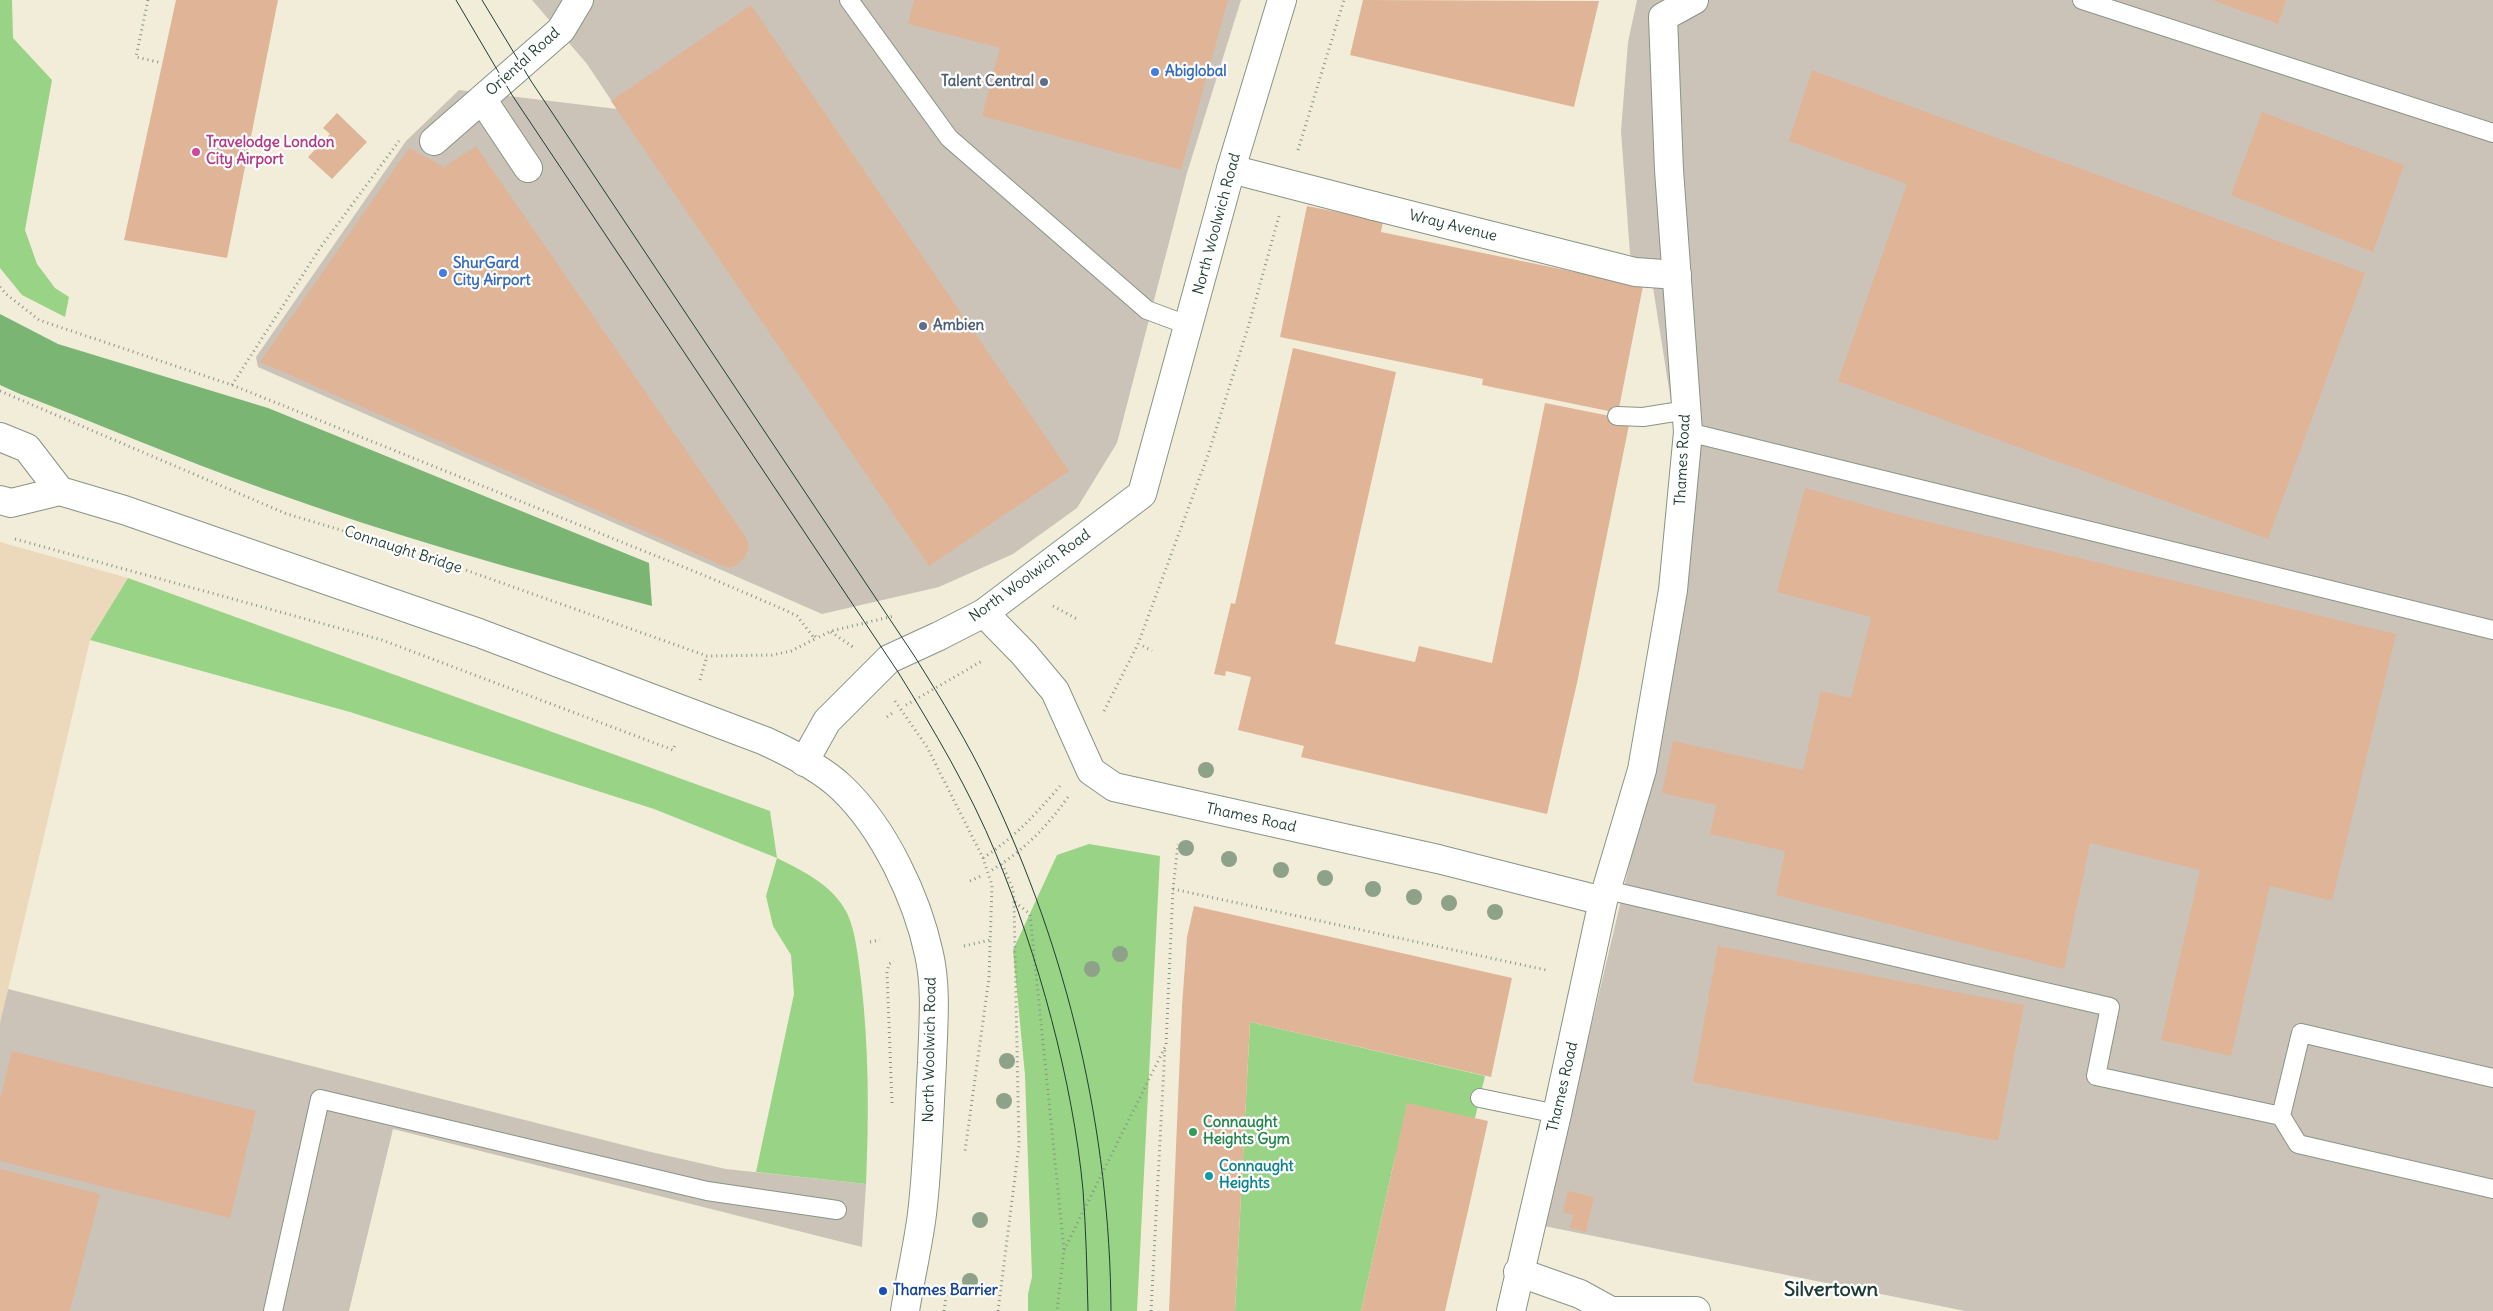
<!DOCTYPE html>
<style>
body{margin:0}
canvas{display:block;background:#f2edd9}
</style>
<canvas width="2493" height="1311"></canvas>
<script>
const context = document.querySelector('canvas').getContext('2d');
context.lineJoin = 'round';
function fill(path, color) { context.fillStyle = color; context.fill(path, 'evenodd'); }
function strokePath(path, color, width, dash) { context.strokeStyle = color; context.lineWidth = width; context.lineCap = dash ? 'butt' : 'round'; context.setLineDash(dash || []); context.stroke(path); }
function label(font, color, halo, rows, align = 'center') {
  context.font = font + ' Delius,sans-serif'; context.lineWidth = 4.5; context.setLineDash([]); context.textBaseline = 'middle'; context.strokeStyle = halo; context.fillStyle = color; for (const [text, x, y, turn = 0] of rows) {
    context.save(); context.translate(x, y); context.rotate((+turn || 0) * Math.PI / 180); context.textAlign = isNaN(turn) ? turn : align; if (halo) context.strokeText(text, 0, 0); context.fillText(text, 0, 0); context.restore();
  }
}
const built = new Path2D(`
 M0 542 128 578 90 640 0 1023Z`);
const industrial = new Path2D(`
 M532 0H1241L1187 173 1117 443 1077 508 1013 554 939 587 822 614 258 367 256 357 406 141 459 90 617 109 587 64Z
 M1637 0H2493V1311H1965L1544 1226 1661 731 1691 529 1652 281 1630 254 1621 131 1628 42Z
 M8 989 651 1152 726 1169 866 1184 862 1247 393 1129 349 1311H0V1023Z`);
const green = new Path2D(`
 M0 0H12L13 38 52 80 25 230 37 264 55 288 69 297 65 317 22 295 0 268Z
 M128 578 770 811 777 858C803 871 833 885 847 913 856 932 858 959 861 980 869 1048 869 1115 866 1184L756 1172 794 994 791 955 773 926 766 896 777 858 654 809 350 712 90 640Z
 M1089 844 1160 856 1137 1311H1028V1294L1032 1277 1025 1075 1013 950 1057 855Z
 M1250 1022 1485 1076 1475 1118 1395 1157 1361 1311H1235Z`);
const forest = new Path2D(`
 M0 314 58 344 268 408 649 563 652 606C521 572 391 535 264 489 182 460 101 425 20 394L0 385Z`);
const building = new Path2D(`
 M176 0H278L227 258 124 240Z
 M914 0H1228L1181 170 982 116 1000 48 908 24Z
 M1363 0 1599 1 1574 107 1350 55Z
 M2212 0H2286L2278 24Z
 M751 5 1069 471 929 566 611 101Z
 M1812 70 2365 273 2268 539 1838 381 1907 184 1789 141Z
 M2262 112 2404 165 2373 252 2231 195Z
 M337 113 367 142 332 179 308 157 330 134 323 128Z
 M476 146 745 536 748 543V550L745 557 735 566 728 568 260 362 409 148 444 167Z
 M1307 206 1383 221 1381 232 1643 286 1618 413 1482 385 1483 379 1280 337Z
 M1293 348 1396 372 1335 644 1415 662 1419 646 1492 663 1545 403 1630 420 1577 683 1547 814 1301 757 1304 746 1238 730 1251 677 1226 671 1225 676 1214 674 1231 603 1235 604Z
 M1805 488 1896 514 2396 634 2332 901 2270 886 2231 1056 2161 1040 2200 870 2090 843 2064 969 1776 895 1785 851 1710 834 1716 805 1662 793 1673 741 1803 770 1821 691 1851 698 1871 617 1777 592Z
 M1194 906 1512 978 1491 1077 1250 1022 1235 1311H1169L1182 1006 1187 937Z
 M1718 946 2024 1005 1998 1141 1693 1082Z
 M12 1051 256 1111 230 1218 0 1161V1100Z
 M1407 1103 1488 1121 1470 1202 1445 1311H1361Z
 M0 1169 100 1194 70 1311H0Z
 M1568 1191 1594 1197 1586 1232 1570 1228 1573 1215 1563 1212Z`);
const path = new Path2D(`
 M148 0 136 57 162 63
 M1298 150 1344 0
 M0 287 6 294 39 320 232 385 701 574 785 610 797 616 815 639
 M232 385 320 248 399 141
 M0 391 287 514 415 552 707 656 772 655 791 651 815 639V636L817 638 831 631 894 616
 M15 539 382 640 673 750 676 743
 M1053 606 1079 620
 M831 632 853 647
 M1143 646 1152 651
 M700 680 707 656
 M895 701 927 747 983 858 992 885 989 978 965 1151
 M906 705 982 661
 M1104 711 1138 644 1208 455 1249 324 1279 216
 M887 717 895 711
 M983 858C1015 837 1035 815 1060 786
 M992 870C1024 850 1047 827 1068 797
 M970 881 983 875
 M1173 889 1546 970
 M1015 902 1030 914 1064 1250 1057 1311
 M870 942 880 940
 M964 946 990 940
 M892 1103 887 972 889 964 894 961
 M1064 1250 1166 1045 1173 889 1178 844
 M944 1311 947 1289
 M998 1311 1019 1145 1014 902 1013 889 1002 864
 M1151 1311 1165 1047`);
const service = new Path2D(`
 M849 0 949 138 1147 310 1190 326
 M2082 0 2493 133
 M1617 416 1643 417 1687 410
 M1688 432 2493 630
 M1607 890 2110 1007 2096 1076 2281 1116 2298 1144 2493 1189
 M1480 1098 1557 1114
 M2281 1116 2301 1033 2493 1078
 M273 1311 320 1099 707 1191 837 1210`);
const pedestrian = new Path2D(`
 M1374 206 1635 272 1677 275`);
const minor = new Path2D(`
 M482 99 528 168
 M434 141 561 30 579 0
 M1231 169 1374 206
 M984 613 1024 654 1055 691 1091 771 1114 787 1438 859 1603 901
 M1518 1272 1580 1294 1611 1311
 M1511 1311 1557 1114 1603 901 1642 770 1673 590 1688 432 1669 170 1663 17 1694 0
 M1612 1311H1696`);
const tertiary = new Path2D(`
 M804 762 827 721 889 659 939 636 984 613 1142 494 1231 169 1282 0`);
const primary = new Path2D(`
 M0 437 27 448 60 491
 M0 500 11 503 60 491 124 510 479 633 765 741C789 752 822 769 842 788 884 828 917 898 929 954 937 989 933 1027 932 1063 929 1113 928 1164 922 1214 918 1246 910 1279 905 1311`);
const tram = new Path2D(`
 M456 0 512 95 898 672C934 730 970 791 996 854 1038 955 1073 1082 1083 1190 1086 1230 1087 1271 1088 1311
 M482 0 531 81 915 657C942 700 968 743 990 789 1068 952 1110 1130 1111 1311`);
const trees = [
 [1206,770],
 [1186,848],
 [1229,859],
 [1281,870],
 [1325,878],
 [1373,889],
 [1414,897],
 [1449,903],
 [1495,912],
 [1120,954],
 [1092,969],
 [1007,1061],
 [1004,1101],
 [980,1220],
 [970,1281]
];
const markers = [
 [1155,72,5,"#3f7fe0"],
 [1044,82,5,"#5c6f8a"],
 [196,152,5,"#d1479c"],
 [443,273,5,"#3f7fe0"],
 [923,326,5,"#5c6f8a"],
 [1193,1132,5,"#2e9e5b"],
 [1209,1176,5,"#0f9aa8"],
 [883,1291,5,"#1a4fb4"]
];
const streetNames = [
 ["Oriental Road",523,62,-42],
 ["North Woolwich Road",1217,224,-75],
 ["Wray Avenue",1453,226,14],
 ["Thames Road",1683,460,-87],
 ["Connaught Bridge",403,550,18],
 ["North Woolwich Road",1030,576,-36],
 ["Thames Road",1251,818,12],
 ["North Woolwich Road",930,1050,-89],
 ["Thames Road",1563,1087,-77]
];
const shopNames = [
 ["Abiglobal",1165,72],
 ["ShurGard",453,264],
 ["City Airport",453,281]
];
const serviceNames = [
 ["Talent Central",1034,82],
 ["Ambien",933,326,"left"]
];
const hotelNames = [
 ["Travelodge London",206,143],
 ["City Airport",206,160]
];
const leisureNames = [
 ["Connaught",1203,1123],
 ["Heights Gym",1203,1140]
];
const cultureNames = [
 ["Connaught",1219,1167],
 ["Heights",1219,1184]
];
const transitNames = [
 ["Thames Barrier",893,1291]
];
const districtNames = [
 ["Silvertown",1831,1290]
];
fill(built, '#ecd8ba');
fill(industrial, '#cbc3b8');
fill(green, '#98d386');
fill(forest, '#7ab573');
fill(building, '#e0b597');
strokePath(service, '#889586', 20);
strokePath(pedestrian, '#889586', 30);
strokePath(minor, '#889586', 30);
strokePath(tertiary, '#889586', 30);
strokePath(primary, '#889586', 30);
strokePath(path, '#889586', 3, [1, 4]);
strokePath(service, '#fff', 18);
strokePath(pedestrian, '#fff', 28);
strokePath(minor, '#fff', 28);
strokePath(tertiary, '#fff', 28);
strokePath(primary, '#fff', 28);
strokePath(tram, '#1f3d34', 1);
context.fillStyle = '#8ea189';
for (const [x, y] of trees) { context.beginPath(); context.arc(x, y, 8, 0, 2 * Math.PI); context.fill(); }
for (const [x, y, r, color] of markers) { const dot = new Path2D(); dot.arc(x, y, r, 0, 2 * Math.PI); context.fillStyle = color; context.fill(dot); strokePath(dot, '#fff', 2); }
label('15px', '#1f3d34', '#fff', streetNames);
label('bold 15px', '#366cbe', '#fff', shopNames, 'left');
label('bold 15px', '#4e5e75', '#fff', serviceNames, 'right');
label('bold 15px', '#b23c85', '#fff', hotelNames, 'left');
label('bold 15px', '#27864d', '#fff', leisureNames, 'left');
label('bold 15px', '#0d838f', '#fff', cultureNames, 'left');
label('bold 15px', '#164399', '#fff', transitNames, 'left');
label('bold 20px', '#1f3d34', '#fff', districtNames);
</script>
